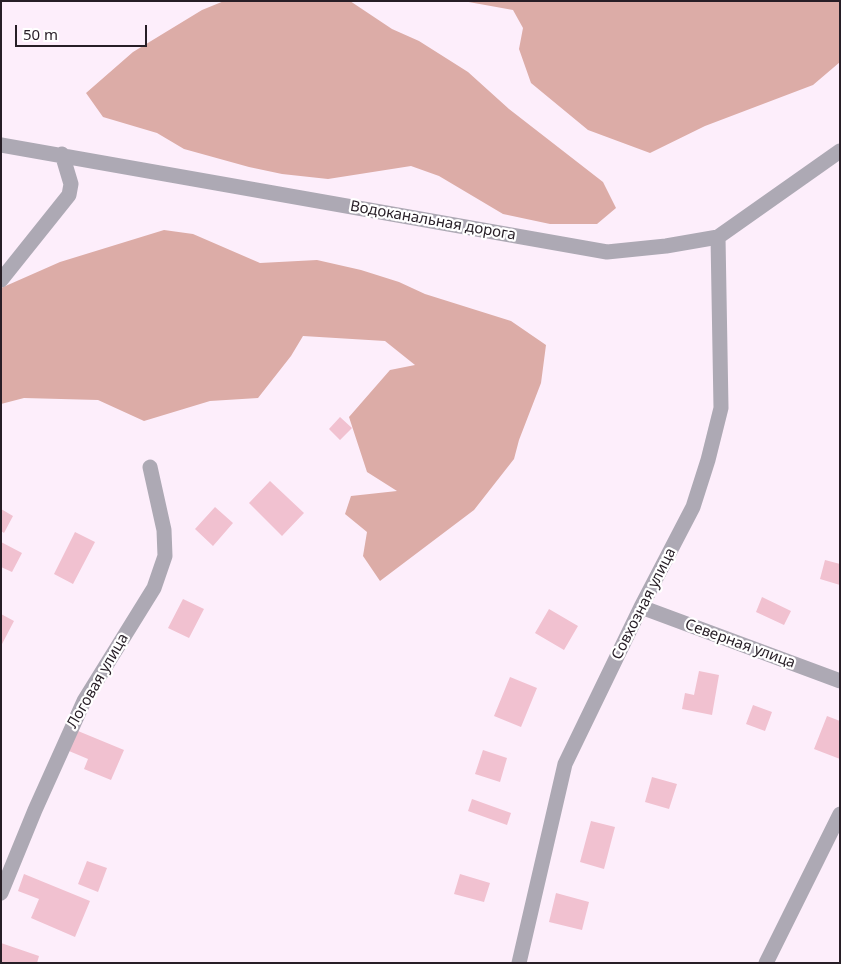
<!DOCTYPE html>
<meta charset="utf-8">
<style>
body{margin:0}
#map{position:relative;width:841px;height:964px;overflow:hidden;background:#fdeefb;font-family:"Noto Sans",sans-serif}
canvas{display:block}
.frame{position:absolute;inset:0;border:2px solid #271e26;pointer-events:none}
.scale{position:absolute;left:15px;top:25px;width:132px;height:22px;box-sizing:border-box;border:2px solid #271e26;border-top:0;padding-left:6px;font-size:15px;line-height:18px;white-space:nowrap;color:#271e26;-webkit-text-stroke:4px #fff;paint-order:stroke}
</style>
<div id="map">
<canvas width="841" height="964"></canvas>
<div class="frame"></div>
<div class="scale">50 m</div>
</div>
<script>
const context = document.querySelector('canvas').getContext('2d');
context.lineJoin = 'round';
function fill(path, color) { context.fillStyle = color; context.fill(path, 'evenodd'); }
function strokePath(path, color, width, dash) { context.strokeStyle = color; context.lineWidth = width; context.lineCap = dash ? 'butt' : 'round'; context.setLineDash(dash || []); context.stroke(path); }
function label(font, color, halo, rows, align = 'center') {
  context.font = font + ' "Noto Sans",sans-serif'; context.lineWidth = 4.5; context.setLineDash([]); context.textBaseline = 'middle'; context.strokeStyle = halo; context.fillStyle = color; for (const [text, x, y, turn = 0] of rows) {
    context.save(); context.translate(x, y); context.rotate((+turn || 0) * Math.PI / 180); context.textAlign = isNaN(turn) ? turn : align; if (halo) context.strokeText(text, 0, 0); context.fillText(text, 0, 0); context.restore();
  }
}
const forest = new Path2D(`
 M224 1H350L392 29 419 41 468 72 509 109 603 182 616 208 597 224H550L503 214 439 176 411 166 328 179 282 174 249 167 184 149 157 133 103 117 86 93 133 52 202 10Z
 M463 1H840V62L813 85 705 126 650 153 588 130 531 83 519 49 523 28 513 10Z
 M164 230 193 234 260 263 317 260 361 270 399 282 425 294 511 321 546 345 541 383 519 440 514 459 474 510 380 581 363 556 367 532 345 514 351 496 397 491 367 472 349 417 390 370 415 365 385 341 303 336 291 356 258 398 210 401 144 421 98 400 24 398 1 404V288L60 262Z`);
const building = new Path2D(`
 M340 417 352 428 340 440 329 429Z
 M270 481 304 513 282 536 249 503Z
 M215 507 233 523 213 546 195 529Z
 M1 509 13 516 4 533 1 531Z
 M75 532 95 542 73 584 54 574Z
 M1 542 22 553 12 572 1 567Z
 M825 560 840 564V585L820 579Z
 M762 597 791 611 784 625 756 612Z
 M183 599 204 609 189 638 168 628Z
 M549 609 578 626 564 650 535 633Z
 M1 614 14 621 1 646Z
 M699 671 719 675 712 715 682 709 685 693 694 695Z
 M510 677 537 688 521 727 494 716Z
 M753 705 772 712 765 731 746 724Z
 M827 716 840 721V759L814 749Z
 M78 731 124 750 111 780 84 769 88 759 69 751Z
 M483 750 507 758 500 782 475 774Z
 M652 777 677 784 669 809 645 802Z
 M472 799 511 813 507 825 468 811Z
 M591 821 615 827 604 869 580 862Z
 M87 861 107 868 98 892 78 884Z
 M24 874 90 901 75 937 31 918 39 899 18 891Z
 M460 874 490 883 484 902 454 894Z
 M556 893 589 902 582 930 549 922Z
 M1 943 39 956 37 963H1Z`);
const street = new Path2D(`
 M1 145 607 252 666 246 718 237 840 151
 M1 280 69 195 71 184 62 154
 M641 607 840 681
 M1 893 35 810 84 701 154 588 165 556 164 530 150 467
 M519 963 565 764 641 607 693 507 708 460 721 408 718 237
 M766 963 840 814`);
const streetNames = [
 ["Водоканальная дорога",433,221,10],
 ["Совхозная улица",644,604,-63],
 ["Северная улица",740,644,20],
 ["Логовая улица",98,681,-60]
];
fill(forest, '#dcaca7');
fill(building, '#f1c1d0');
strokePath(street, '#ada9b4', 15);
label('15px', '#271e26', '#fff', streetNames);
</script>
